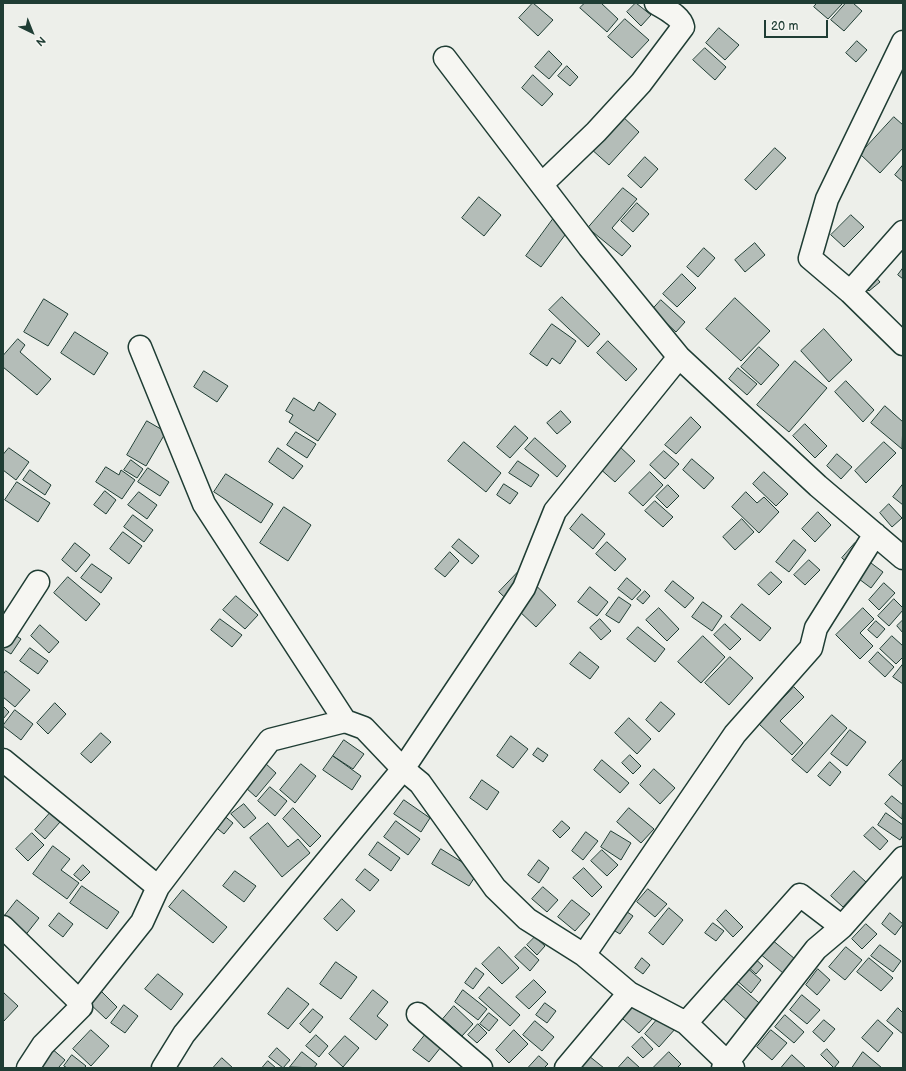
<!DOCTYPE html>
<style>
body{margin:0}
#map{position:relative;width:906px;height:1071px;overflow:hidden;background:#edefea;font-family:"Balsamiq Sans",sans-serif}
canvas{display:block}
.frame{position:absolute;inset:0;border:4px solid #1f3d34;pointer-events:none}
.north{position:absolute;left:12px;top:12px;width:40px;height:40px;-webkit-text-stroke:3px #f6f6f2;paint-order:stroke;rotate:137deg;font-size:11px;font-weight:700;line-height:16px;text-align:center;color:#1f3d34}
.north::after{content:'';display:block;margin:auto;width:14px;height:18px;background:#1f3d34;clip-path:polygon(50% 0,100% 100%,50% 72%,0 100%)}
.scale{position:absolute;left:764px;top:20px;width:64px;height:18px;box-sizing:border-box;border:2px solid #1f3d34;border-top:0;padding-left:5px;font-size:12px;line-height:14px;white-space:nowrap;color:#1f3d34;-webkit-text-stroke:3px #f6f6f2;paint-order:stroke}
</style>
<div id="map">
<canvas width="906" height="1071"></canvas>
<div class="frame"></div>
<div class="north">N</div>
<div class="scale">20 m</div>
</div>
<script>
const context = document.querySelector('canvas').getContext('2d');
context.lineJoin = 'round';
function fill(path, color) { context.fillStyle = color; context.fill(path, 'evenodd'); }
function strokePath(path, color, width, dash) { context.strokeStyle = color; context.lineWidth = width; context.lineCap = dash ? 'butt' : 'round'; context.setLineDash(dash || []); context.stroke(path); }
const building = new Path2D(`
 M533 3 553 20 538 36 519 18Z
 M585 3H601L618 19 607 32 580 8Z
 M636 3 651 15 641 26 627 12Z
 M817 3H843L828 19 814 7Z
 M846 3H853L862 11 844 31 831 20Z
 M625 19 649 40 632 58 608 37Z
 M719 28 739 45 725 60 706 43Z
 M857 41 867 50 856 62 846 53Z
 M705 48 726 67 715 80 693 60Z
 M549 51 562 64 549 79 535 67Z
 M567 66 578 77 570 86 558 76Z
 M533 75 553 94 542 106 522 88Z
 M620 114 639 132 609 165 590 148Z
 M894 117 903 125V148L880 173 860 154Z
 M775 148 786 158 756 190 745 180Z
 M645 157 658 169 641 188 628 176Z
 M903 165V182L895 175Z
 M623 188 637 199 612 228 631 246 622 256 588 228Z
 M479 197 501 215 484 236 462 218Z
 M637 203 649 214 633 232 621 221Z
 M556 215 571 227 541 267 526 256Z
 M851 215 864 227 844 247 831 235Z
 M755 243 765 255 745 272 735 260Z
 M704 248 715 258 698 277 687 267Z
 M903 268V279L898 275Z
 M872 273 880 282 869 291 861 282Z
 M682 274 696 288 677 307 663 294Z
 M562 297 600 334 588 347 549 310Z
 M735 298 770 331 741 361 706 329Z
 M44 299 68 314 48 346 24 332Z
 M661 300 685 322 676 332 652 310Z
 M552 324 576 341 560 364 552 358 547 366 530 354Z
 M824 329 852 360 829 382 801 351Z
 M75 332 108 353 94 375 61 353Z
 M18 339 25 345 20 352 51 379 37 395 3 367V356Z
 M608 341 637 369 626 381 597 353Z
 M759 347 779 365 761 385 741 367Z
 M795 361 827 388 789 432 757 405Z
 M738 368 757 384 747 395 729 379Z
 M204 371 228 386 217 402 194 387Z
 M846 381 874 410 863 422 835 392Z
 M294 398 314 411 319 402 336 414 318 441 289 422 293 415 286 411Z
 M885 406 903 422 902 449 871 423Z
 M561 411 571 422 557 434 547 423Z
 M691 417 701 427 676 454 665 445Z
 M147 421 166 432 146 466 127 455Z
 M805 424 827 446 815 458 793 436Z
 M515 426 528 438 510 458 497 447Z
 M296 432 316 444 307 458 287 445Z
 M535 438 566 466 557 477 525 449Z
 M464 442 501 473 486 492 448 461Z
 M884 442 896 453 866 483 855 471Z
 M619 446 635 461 615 482 598 467Z
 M9 448 29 462 16 480 3 470V455Z
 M278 448 303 466 293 479 269 462Z
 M664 451 679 464 665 479 650 465Z
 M837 454 852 467 841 479 827 466Z
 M692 459 714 478 704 489 683 470Z
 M131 460 143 469 137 478 124 470Z
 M518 461 539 475 531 487 509 473Z
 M106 467 119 475 121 470 135 480 122 499 96 482Z
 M148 468 169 482 160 496 138 482Z
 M30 470 51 485 45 495 23 480Z
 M650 472 663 485 643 506 629 493Z
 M764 472 788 494 776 506 753 484Z
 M226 474 273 504 261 523 214 492Z
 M17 482 50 503 38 522 5 500Z
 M504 484 518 493 510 504 497 495Z
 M903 484V505L893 497Z
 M668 485 679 496 667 508 656 497Z
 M105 491 116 500 106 514 94 505Z
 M139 492 157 505 147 519 128 505Z
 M746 492 757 503 764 497 779 512 759 533 732 507Z
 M655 501 673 517 663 527 645 511Z
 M889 504 902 518 892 527 880 513Z
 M284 507 311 525 288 561 260 543Z
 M818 512 831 525 815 542 802 529Z
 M582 514 605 534 593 549 570 529Z
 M133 515 153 530 144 542 124 527Z
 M742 519 754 532 735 550 723 537Z
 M123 532 142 546 129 564 110 549Z
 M459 539 479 556 472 564 452 547Z
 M794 540 806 550 789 572 776 562Z
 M607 542 626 559 615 571 596 554Z
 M75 543 90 555 76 572 62 560Z
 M855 543 862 548 849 564 842 558Z
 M450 552 459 561 445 577 435 569Z
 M809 560 820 570 805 585 794 575Z
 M867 560 883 572 871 588 855 576Z
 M92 564 112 578 101 593 81 578Z
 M520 570 556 605 536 627 499 592Z
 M771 572 782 582 769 595 758 585Z
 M68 577 100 604 86 621 54 593Z
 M627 578 641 590 632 600 618 589Z
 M673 581 694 598 685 608 665 591Z
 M884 583 895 593 879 610 869 600Z
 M590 587 608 602 597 616 578 602Z
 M645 591 650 596 643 604 637 599Z
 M236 596 258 615 245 629 223 610Z
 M619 597 631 605 619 623 606 615Z
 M894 599 903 608V610L889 626 878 616Z
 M703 602 722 616 712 631 692 617Z
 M742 604 771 628 760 641 731 617Z
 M659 608 679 629 667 641 646 620Z
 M863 608 874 619 860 633 873 646 860 659 836 635Z
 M220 619 242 635 232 647 211 630Z
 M600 619 611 631 601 640 590 628Z
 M903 620V633L897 626Z
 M876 621 885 629 877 638 868 630Z
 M725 624 741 639 730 650 714 635Z
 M40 625 59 642 49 653 31 636Z
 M638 627 665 649 655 662 627 639Z
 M12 633 21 639 11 654 3 649V647Z
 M703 636 725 657 701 683 678 662Z
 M892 636 903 646V657L896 664 880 649Z
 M30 648 48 661 38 674 20 661Z
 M580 652 599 667 590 679 570 664Z
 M878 652 894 667 885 677 869 662Z
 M730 657 753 678 729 705 705 683Z
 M903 664V684L893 677Z
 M6 671 30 690 15 707 3 697V675Z
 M794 687 804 697 780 721 803 743 792 755 759 724Z
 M661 702 675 714 659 732 646 720Z
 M55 703 66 714 48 734 37 723Z
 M3 706 9 712 3 719Z
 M15 710 33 724 21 740 3 726Z
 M832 715 847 728 807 773 792 760Z
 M629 718 651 739 637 754 615 733Z
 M850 730 866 742 847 766 831 754Z
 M101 733 111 742 91 763 81 754Z
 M511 736 528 749 513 768 497 756Z
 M344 740 364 754 353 769 333 756Z
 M538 748 548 755 543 762 533 755Z
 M630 755 641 766 633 774 622 763Z
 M333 756 361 776 352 790 323 770Z
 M903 759V787L889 775Z
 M602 760 629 783 620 793 594 770Z
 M830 762 841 772 830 786 818 776Z
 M265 763 276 773 256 797 245 787Z
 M301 764 316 776 295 803 280 790Z
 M654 769 675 788 660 804 640 785Z
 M482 780 499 792 487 810 470 798Z
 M270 787 287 801 275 816 258 801Z
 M892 796 903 805 902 819 885 804Z
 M404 800 430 818 421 832 394 814Z
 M244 804 256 818 244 828 231 814Z
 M293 808 321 836 310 847 283 819Z
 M629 808 654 829 641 843 617 822Z
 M50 813 60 822 45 839 35 830Z
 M886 813 903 825V835L900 840 878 825Z
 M222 814 233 823 224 834 213 825Z
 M396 821 420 839 408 855 384 837Z
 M562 821 570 828 560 838 553 831Z
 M268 823 288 847 298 839 310 853 282 877 250 838Z
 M873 827 888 841 880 850 864 836Z
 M611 831 631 843 621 860 601 847Z
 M586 832 598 841 583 860 572 851Z
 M32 833 44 845 28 861 16 849Z
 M378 842 400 858 391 871 369 855Z
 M53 846 70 859 61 870 79 883 67 899 33 874Z
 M441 849 478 872 469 886 432 864Z
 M602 850 618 865 607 876 591 861Z
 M539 860 549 868 539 883 528 875Z
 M83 865 90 872 81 881 74 875Z
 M584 868 602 887 592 897 573 878Z
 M365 869 379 880 370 891 356 880Z
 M235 871 256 886 244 902 223 886Z
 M854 871 866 882 843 907 831 896Z
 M82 886 119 912 107 929 70 903Z
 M543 887 558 900 547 912 532 899Z
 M648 889 667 904 655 917 637 902Z
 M183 890 227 927 213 943 169 907Z
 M342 899 355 911 337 931 324 919Z
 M17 900 39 918 24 937 3 918Z
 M572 900 590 914 575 931 558 917Z
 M669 908 683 920 663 945 649 933Z
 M623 909 633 916 620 934 610 928Z
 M726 910 743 927 733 937 717 920Z
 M59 913 73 924 63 937 49 926Z
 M890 913 903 924 895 935 882 924Z
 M713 923 724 931 716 941 705 933Z
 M866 924 877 934 862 949 852 939Z
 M535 937 545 946 537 955 527 945Z
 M771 939 801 964 789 978 759 953Z
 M880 945 901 961 893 972 871 956Z
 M499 947 519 968 502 984 482 964Z
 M525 947 539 960 530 971 515 957Z
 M846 947 862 960 845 980 829 967Z
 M751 955 763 966 756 974 744 963Z
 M642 958 650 965 643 974 635 968Z
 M869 958 893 978 881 991 857 972Z
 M336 962 357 977 341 999 320 984Z
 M745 966 761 980 751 993 734 978Z
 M476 968 484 974 473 989 465 983Z
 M818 969 830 980 817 995 806 985Z
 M158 974 183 994 171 1010 145 989Z
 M729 977 765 1008 751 1024 716 992Z
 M534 980 546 992 529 1009 516 997Z
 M489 987 520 1015 510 1026 479 998Z
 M288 988 309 1004 288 1029 268 1014Z
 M100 990 117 1007 106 1019 88 1002Z
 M373 990 388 1002 377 1016 388 1025 376 1040 350 1019Z
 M463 990 487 1009 478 1020 455 1002Z
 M4 993 18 1006 3 1022V994Z
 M802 995 820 1010 807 1024 790 1010Z
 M630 997 653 1018 639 1033 616 1013Z
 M545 1003 556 1011 547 1023 536 1015Z
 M124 1005 138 1016 125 1033 111 1023Z
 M454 1006 473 1024 462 1036 443 1019Z
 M898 1008 903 1013V1034L887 1021Z
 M313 1009 323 1017 310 1033 300 1024Z
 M489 1013 498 1020 489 1031 480 1024Z
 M661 1015 676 1028 659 1047 645 1034Z
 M785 1015 804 1032 794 1043 775 1027Z
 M824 1020 835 1029 824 1042 813 1032Z
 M878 1020 893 1033 878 1052 862 1038Z
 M535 1021 554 1037 542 1051 523 1035Z
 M478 1024 487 1033 477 1043 468 1035Z
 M91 1030 109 1046 91 1066 73 1049Z
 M514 1030 528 1044 509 1063 496 1050Z
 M771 1030 787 1043 772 1060 757 1047Z
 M316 1035 328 1046 319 1057 306 1046Z
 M425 1035 441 1047 429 1062 413 1050Z
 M345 1036 359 1048 343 1067 329 1054Z
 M642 1037 653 1049 643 1058 632 1047Z
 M51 1048 65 1060 59 1067 60 1068H34Z
 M277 1048 290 1060 283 1068 269 1057Z
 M827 1049 839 1062 834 1068 821 1055Z
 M302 1052 317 1064 314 1068 290 1067Z
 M669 1052 681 1064 677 1068H653Z
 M863 1052 882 1068H852Z
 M72 1055 86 1066 84 1068H67L64 1066Z
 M792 1055 806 1068H781Z
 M539 1056 548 1064 544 1068H528Z
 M589 1056 604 1068H579Z
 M628 1057 640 1068H618Z
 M222 1058 233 1068H213Z
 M268 1061 276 1068H262Z`);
const street = new Path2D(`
 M903 42 827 199 810 258 850 292 903 344
 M445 58 589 247 679 357 818 486 903 558
 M542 184 596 132 641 83 683 27C681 16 665 9 656 3
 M850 292 903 232
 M140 347 204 504 345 721 364 728 403 769 420 783 495 888 527 919 584 955 629 993 686 1023 733 1068
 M3 636 38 582
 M3 760 158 887
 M3 927 79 1001 81 1007 43 1045 28 1068
 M584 955 735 734 811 648 816 628 875 534
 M79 1001 142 922 158 887 270 740 345 721
 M418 1014 481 1068
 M686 1023 800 895 842 927
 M163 1068 184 1034 403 769 524 588 555 511 679 357
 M566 1068 629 993
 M723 1068 816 949 842 927 903 858`);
fill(building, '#b4bdb8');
strokePath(building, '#1f3d34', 1);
strokePath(street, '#1f3d34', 25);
strokePath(street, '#f6f6f2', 22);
</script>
